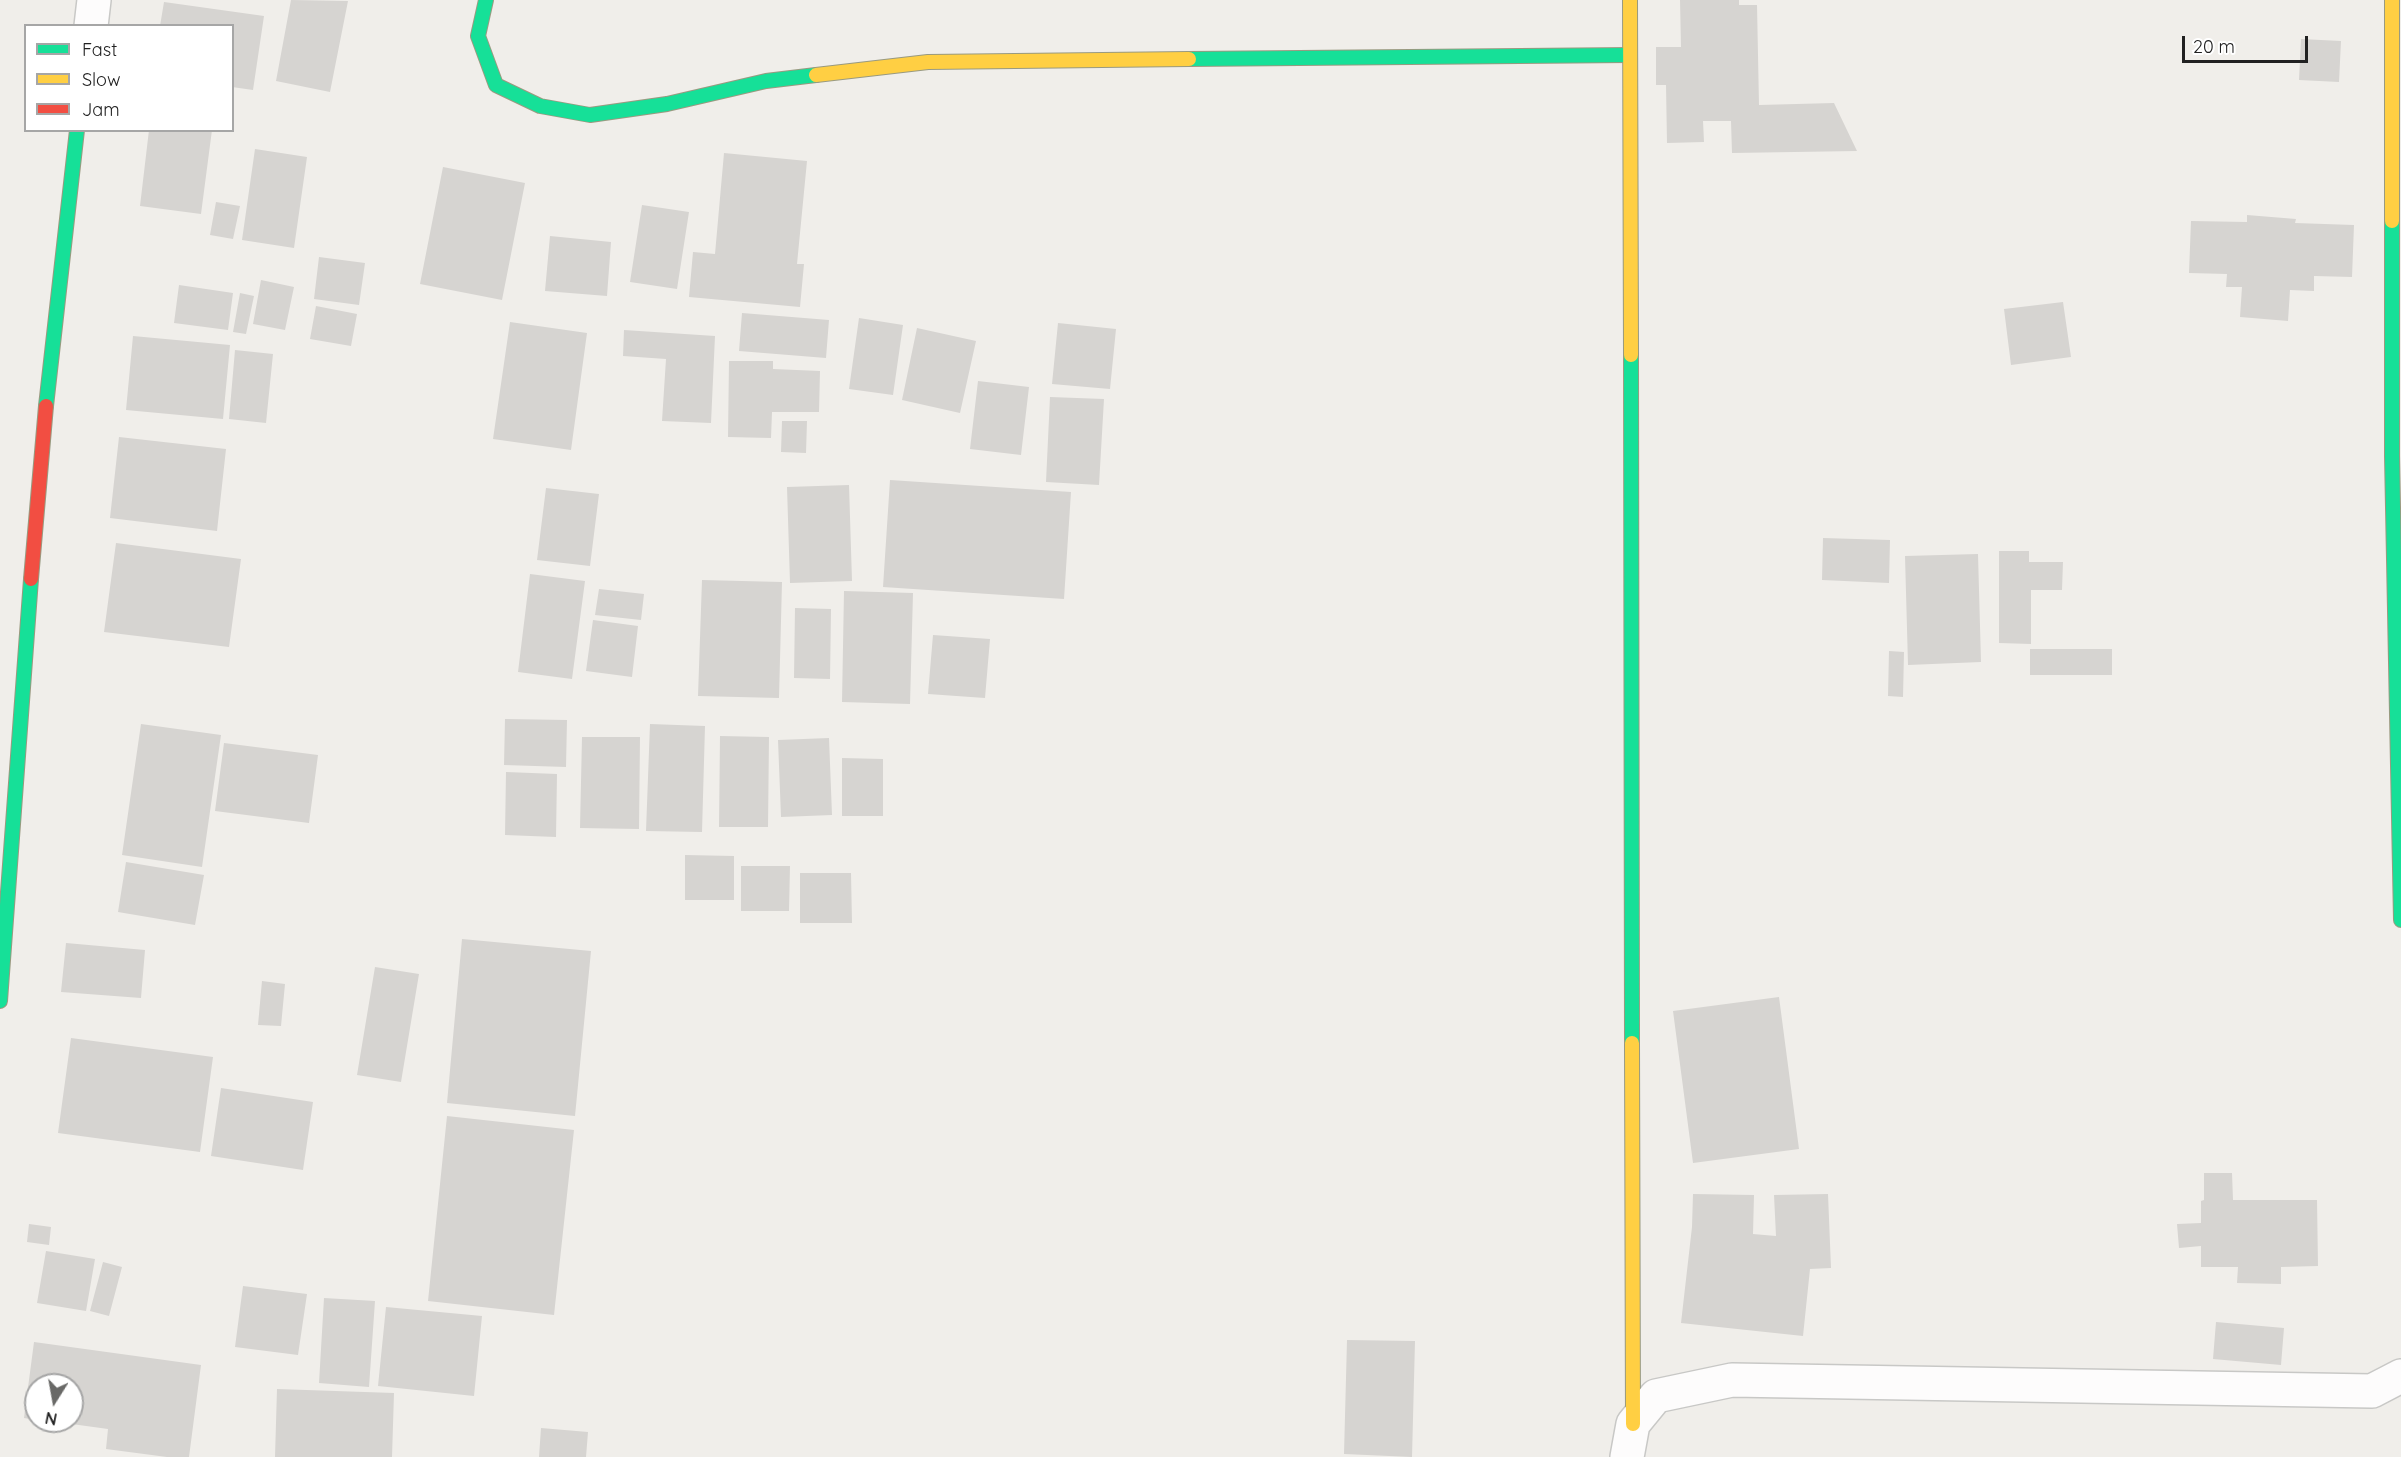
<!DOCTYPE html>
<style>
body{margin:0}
#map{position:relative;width:2401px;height:1457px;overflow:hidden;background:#f0eeea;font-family:Quicksand,sans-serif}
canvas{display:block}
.legend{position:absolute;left:24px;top:24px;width:210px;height:108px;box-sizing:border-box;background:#fff;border:2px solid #a6a6a6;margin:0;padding:8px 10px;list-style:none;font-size:18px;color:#212121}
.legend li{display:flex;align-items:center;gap:12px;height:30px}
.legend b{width:30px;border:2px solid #a6a6a6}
.north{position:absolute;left:24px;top:1373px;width:60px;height:60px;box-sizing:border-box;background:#fff;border:2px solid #a6a6a6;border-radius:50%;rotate:191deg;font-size:16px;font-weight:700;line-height:24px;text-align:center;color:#212121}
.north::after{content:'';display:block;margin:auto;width:21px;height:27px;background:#696967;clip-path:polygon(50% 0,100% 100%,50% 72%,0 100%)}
.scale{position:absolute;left:2182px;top:36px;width:126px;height:27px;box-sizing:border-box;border:3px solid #212121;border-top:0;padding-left:8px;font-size:18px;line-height:21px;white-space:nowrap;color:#212121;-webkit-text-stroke:4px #fff;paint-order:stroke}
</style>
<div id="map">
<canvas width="2401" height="1457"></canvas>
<ul class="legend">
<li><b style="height:8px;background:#16e098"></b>Fast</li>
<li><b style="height:8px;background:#ffcf43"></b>Slow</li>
<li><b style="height:8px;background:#f24e42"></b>Jam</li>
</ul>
<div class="north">N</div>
<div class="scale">20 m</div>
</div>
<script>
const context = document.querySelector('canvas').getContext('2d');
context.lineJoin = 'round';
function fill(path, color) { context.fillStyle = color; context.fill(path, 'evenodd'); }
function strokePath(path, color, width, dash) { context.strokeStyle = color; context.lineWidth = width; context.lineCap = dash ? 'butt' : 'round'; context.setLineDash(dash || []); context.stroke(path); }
const building = new Path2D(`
 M291 0 348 1 330 92 276 81Z
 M1680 0H1739V5H1757L1759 105 1834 103 1857 151 1732 153 1731 121H1703L1704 142 1667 143 1666 85H1656V47H1681Z
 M164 2 264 16 253 90 232 87V26H160Z
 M2301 39 2341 41 2339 82 2299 80Z
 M149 130H212L201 214 140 206Z
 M255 149 307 157 294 248 242 240Z
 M724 153 807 161 797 264H804L800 307 689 297 693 252 715 254Z
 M443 167 525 183 502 300 420 284Z
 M216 202 240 206 233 239 210 235Z
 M642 205 689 212 677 289 630 282Z
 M2247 215 2296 219 2295 223 2354 225 2352 277 2314 276V291L2290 290 2288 321 2240 317 2242 287H2226L2227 274 2189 273 2191 221 2247 222Z
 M550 236 611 242 607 296 545 291Z
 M319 257 365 263 359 305 314 299Z
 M261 280 294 287 285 330 253 324Z
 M179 285 233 293 228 330 174 323Z
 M240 293 254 296 246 334 233 332Z
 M2063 302 2071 357 2011 365 2004 309Z
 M316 306 357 314 351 346 310 339Z
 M742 313 829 320 826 358 739 351Z
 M859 318 903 325 893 395 849 389Z
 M510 322 587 333 571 450 493 439Z
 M1058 323 1116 329 1110 389 1052 384Z
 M917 328 976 341 960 413 902 400Z
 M624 330 715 336 711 423 662 421 666 359 623 356Z
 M133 336 230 345 223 419 126 410Z
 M235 350 273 354 266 423 229 419Z
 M729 361H773V369L820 371 819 412H772L771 438 728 437Z
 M978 381 1029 387 1021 455 970 449Z
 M1050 397 1104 399 1099 485 1046 482Z
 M782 421H807L806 453 781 452Z
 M119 437 226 449 217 531 110 518Z
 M890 480 1071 492 1064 599 883 587Z
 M849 485 852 581 790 583 787 487Z
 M546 488 599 494 590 566 537 560Z
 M1823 538 1890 540 1889 583 1822 580Z
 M116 543 241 559 229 647 104 632Z
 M1999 551H2029V562H2063L2062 590H2031V644L1999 643Z
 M1978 554 1981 662 1908 665 1905 556Z
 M530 574 585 581 572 679 518 672Z
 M702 580 782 582 779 698 698 696Z
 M599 589 644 594 641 620 595 615Z
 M844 591 913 593 910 704 842 702Z
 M795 608 831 609 830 679 794 678Z
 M593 620 638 626 632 677 586 671Z
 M933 635 990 639 985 698 928 694Z
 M2030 649H2112V675H2030Z
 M1889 651 1904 652 1903 697 1888 696Z
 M505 719 567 720 566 767 504 765Z
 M141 724 221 735 202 867 122 855Z
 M650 724 705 726 702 832 646 831Z
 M720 736 769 737 768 827H719Z
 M582 737H640L639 829 580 828Z
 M829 738 832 815 781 817 778 740Z
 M224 743 318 755 309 823 215 811Z
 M842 758 883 759V816H842Z
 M506 772 557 774 556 837 505 835Z
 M685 855 734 856V900H685Z
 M126 862 204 875 195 925 118 912Z
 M741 866H790L789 911H741Z
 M800 873H851L852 923H800Z
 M462 939 591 951 575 1116 447 1103Z
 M66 943 145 950 141 998 61 992Z
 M375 967 419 974 401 1082 357 1075Z
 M262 981 285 984 281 1026 258 1025Z
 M1779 997 1799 1149 1693 1163 1673 1011Z
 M71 1038 213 1057 200 1152 58 1133Z
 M221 1088 313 1102 303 1170 211 1156Z
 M447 1116 574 1130 554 1315 428 1301Z
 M2204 1173H2232L2233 1200H2317L2318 1266 2281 1267V1284L2237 1283 2238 1267H2201V1246L2179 1248 2177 1224 2201 1223V1201L2204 1200Z
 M1693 1194 1754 1195 1753 1234 1776 1236 1774 1195 1828 1194 1831 1268 1810 1269 1803 1336 1681 1323 1692 1227Z
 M29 1224 51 1227 49 1245 27 1242Z
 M46 1251 95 1259 86 1311 37 1303Z
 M103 1262 122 1267 109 1316 90 1311Z
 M243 1286 307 1294 298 1355 235 1347Z
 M324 1298 375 1301 369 1387 319 1383Z
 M386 1307 482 1316 474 1396 378 1386Z
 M2216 1322 2284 1328 2281 1365 2213 1359Z
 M1347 1340 1415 1341 1412 1457 1344 1454Z
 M34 1342 201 1365 189 1457H167L106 1449 108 1429 57 1422 72 1421V1385H36V1420L24 1418Z
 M277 1389 394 1393 392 1457H275Z
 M541 1428 588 1432 586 1457H539Z`);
const street = new Path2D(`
 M91 26 94 0
 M1627 1457 1633 1424 1656 1396 1732 1380 2372 1391 2401 1376`);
const fast = new Path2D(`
 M486 0 478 36 496 85 540 106 590 115 667 104 766 81 816 75
 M1189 59 1630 55
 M2392 221V456L2401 920
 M1631 355 1632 1043
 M46 406 77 130
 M0 1001 31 579`);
const slow = new Path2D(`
 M1630 0 1631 355
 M2392 0V221
 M816 75 928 62 1189 59
 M1632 1043 1633 1424`);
const jam = new Path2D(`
 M31 579 46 406`);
fill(building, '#d6d4d1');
strokePath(street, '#c8c8c6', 36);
strokePath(fast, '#999a80', 16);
strokePath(slow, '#999a80', 16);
strokePath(jam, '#999a80', 16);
strokePath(street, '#fdfcfc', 33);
strokePath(fast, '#16e098', 14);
strokePath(slow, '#ffcf43', 14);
strokePath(jam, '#f24e42', 14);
</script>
